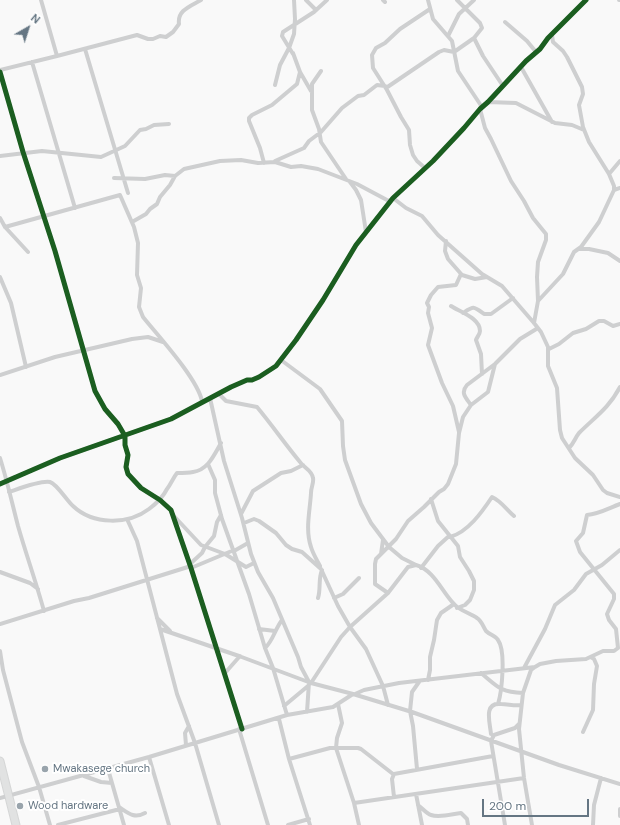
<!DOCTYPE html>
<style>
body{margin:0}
#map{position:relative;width:620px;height:825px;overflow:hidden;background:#f9f9f9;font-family:"DM Sans",sans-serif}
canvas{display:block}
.north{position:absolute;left:8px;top:8px;width:40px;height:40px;-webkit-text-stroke:3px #fff;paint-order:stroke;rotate:39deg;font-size:11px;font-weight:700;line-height:16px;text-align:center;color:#657683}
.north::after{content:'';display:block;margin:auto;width:14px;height:18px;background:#657683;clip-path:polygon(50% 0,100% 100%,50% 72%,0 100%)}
.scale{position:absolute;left:482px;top:799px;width:107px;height:18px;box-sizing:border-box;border:2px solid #657683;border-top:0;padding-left:5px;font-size:12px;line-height:14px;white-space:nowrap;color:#657683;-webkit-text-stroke:3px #fff;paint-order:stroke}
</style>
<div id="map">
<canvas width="620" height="825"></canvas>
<div class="north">N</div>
<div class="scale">200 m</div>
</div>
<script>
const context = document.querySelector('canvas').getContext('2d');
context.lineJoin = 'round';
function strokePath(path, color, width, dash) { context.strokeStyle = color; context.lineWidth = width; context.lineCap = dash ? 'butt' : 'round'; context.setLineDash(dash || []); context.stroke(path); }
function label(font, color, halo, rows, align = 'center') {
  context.font = font + ' "DM Sans",sans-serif'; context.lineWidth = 4; context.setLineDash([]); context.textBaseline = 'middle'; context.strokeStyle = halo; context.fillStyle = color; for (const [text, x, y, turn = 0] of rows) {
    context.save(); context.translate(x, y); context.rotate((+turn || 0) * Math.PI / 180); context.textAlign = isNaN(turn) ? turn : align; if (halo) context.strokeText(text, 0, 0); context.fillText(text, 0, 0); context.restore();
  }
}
const minor = new Path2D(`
 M41 0 57 56
 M306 0 316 10
 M383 0 385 2
 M428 0 433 19 452 41 458 71 482 107
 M619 0H620
 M505 22 527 41 536 52
 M448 36 459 14 474 0
 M474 38 483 56 503 86
 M85 49 128 193
 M293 53 300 72 311 91
 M293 54 282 36 283 32 314 12 327 0
 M32 62 75 208
 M521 67 552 122
 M0 70 57 56 137 35 148 39H153L160 36 166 37 173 32 179 24C177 10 191 6 201 0
 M321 71 312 84V110L319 129 321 142 346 179
 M0 72 23 152 55 251 95 391 105 409 118 424 125 436V445L128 455 126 467 128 474 141 488 160 500 171 510 191 568 242 729
 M275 85 280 65 289 48 294 34 295 19 294 0
 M386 88 439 52 444 50 454 52 474 38 482 28 480 23 457 0
 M488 102 516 103 555 123 572 125 584 130
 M480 109 485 128 491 139 511 181 524 201 533 218 546 234V240L538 262 537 277 538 301
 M0 156 42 151 101 157 125 146 140 130 146 129 154 125 169 124
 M275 161 304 148 309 141 321 132 342 108 358 96 364 95 377 85 385 86
 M264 163 260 148 249 121V118L252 115 272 105 297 84 300 72
 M425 168 417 161 413 155 410 145 409 130 401 117 387 90 373 68 372 55 376 48 385 43 400 29 430 9
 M609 174 620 161
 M114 178 145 179 165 175 175 176
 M350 182 356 190 361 200 366 232
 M614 190 620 188
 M0 218 5 227 28 252
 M132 222 146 214 150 209 157 204 160 197 170 185 175 176 184 169 220 161 241 160 258 163 275 162 291 167 301 166 318 169 357 184 387 200 389 201 393 198 406 208 422 216 438 235 482 274 502 286 534 323 541 332 548 347V366L557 388 560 430 562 438 575 458 593 475 603 490 607 493 620 497
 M5 227 120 195 134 227 138 243 137 275 141 288 139 307 143 317C159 337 197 378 202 401H203
 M446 241 445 251 448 259 462 275 475 279 487 277
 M579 249H589L608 253 620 261
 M0 277 11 303 26 367
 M451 306C460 312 480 318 480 331 480 334 477 337 476 340L481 354 482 374
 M463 313C474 306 473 306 484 314H491L513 298
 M534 323 538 301 563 274 574 252 581 247 599 222 614 190V186L609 174 589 142 583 127 579 105 583 94 582 87 567 57 563 51 553 42 552 35
 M549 349 559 344 573 333 586 329 599 321H604L613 326 620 324
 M281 360 320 389 342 421 343 446 345 460 361 504 371 523 389 547 402 558 416 565
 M0 375 55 357 132 339 148 337 163 342
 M219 394 226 401 257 407C272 425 285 444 300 462 304 468 312 470 313 478 314 483 311 487 311 493 310 511 305 529 311 547 313 554 317 560 320 566
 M210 398 224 461 242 518 251 554 258 572 273 598 298 657 301 667 309 682 307 712
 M471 405C466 398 460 393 467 385L495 364 520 339 538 328
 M459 432 453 406 442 383 428 345 432 328 428 313 429 307 427 303 431 295 438 287 456 285 461 274
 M569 448C574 443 575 438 579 433 595 417 609 408 620 387
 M0 458C7 480 12 503 18 526 26 554 36 582 44 611
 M208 464 215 480V493L222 519 249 594 265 648 273 668 287 715
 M0 484 60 458 171 419 231 387 247 380H252L259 377 276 366 296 340 323 300 356 245 393 198 433 161 464 128 480 109 488 102 526 61 540 49 548 38 586 0
 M9 492C18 489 41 480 50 482 57 484 67 501 73 506 93 525 128 525 149 509 157 503 163 497 167 489 171 484 173 478 177 473 182 473 188 473 193 472 208 470 214 455 221 443
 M431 499 438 521 458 546 460 557 469 571 474 581V590L470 600 465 605 457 608
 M241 514 253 491 281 473 291 471 303 465
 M173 515 201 545 225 554 238 562
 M127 519 137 541 177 694 195 743 219 825
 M244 523 254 519 259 521 276 533 286 545 292 549 302 552 321 569 338 606 350 627 366 649 383 686 388 705
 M450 537C468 532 482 512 492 497 501 501 506 509 514 516
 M234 551 248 543
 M381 554 383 540
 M238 562 246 567 254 563
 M190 564 202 553 205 547 214 536 217 522 221 515
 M191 568 234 550
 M421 568 438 546 449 536
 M0 572 30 583 38 589
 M388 593 375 584V564L376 559 396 539 408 521 424 507 439 492 444 489 448 484 456 464 459 433 463 417 471 405 488 392 495 364
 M318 598C321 589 318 579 322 570
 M334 598 343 594 359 578
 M157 618 170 631
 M0 624 74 601 89 598 191 566
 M160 629 239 656 311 683 353 694
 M259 629 275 631
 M265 648C273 641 275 629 282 620
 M0 651 3 670 22 742 39 787 50 825
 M524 668 545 629 555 605 574 590 586 574 602 565 620 550
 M225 673 240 656
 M481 673C498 687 500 692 523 693
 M428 680 430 670V657L434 640 437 620 441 613 454 604
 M311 683 341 637 350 627 388 593 408 567 416 565C434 570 442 592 454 604 460 611 470 613 477 618 482 621 483 627 486 631 490 635 496 636 498 640 506 651 502 691 498 704
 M355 694 364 690 399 683 535 667
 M338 704 342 723 337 738 336 748 354 803 359 825
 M284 706 308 686
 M279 719 289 759 310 825
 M239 729 268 825
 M583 732 593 710 594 684 597 666 594 659 591 657
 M491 734C490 723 483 702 501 704 508 704 514 706 521 705
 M186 745 185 733 189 726
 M149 757 169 825
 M289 759 330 748H358L361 749 393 774
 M108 769 124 825
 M417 769 413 726 410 711 412 692 419 682
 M84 776 101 782 112 783
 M416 794 422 825
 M394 797 392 779 394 774 493 756
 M0 798 149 757 287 715 333 707 353 694 412 712 559 765 620 784
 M354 803 524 778
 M418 805C422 808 427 814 431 815 440 818 452 814 461 813L467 819 468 825
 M119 807C128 813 134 819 145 813
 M620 809V816
 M58 825 120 809
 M288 825 309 819
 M505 825 491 741 494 735 515 728 519 724
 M532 825 524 778 519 729 523 693 531 670 535 667 540 664 556 661 586 659 603 651H614L618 648 616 629 609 620 607 614 614 599V594L580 552 576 541 583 533 587 515C599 514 609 508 620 504
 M593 825 594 805 601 778`);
const trunk = new Path2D(`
 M0 761 16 825`);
const cycleway = new Path2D(`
 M0 72 23 152 55 251 95 391 105 409 118 424 125 436V445L128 455 126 467 128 474 141 488 160 500 171 510 191 568 242 729
 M0 484 60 458 171 419 231 387 247 380H252L259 377 276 366 296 340 323 300 356 245 393 198 433 161 464 128 480 109 488 102 526 61 540 49 548 38 586 0`);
const markers = [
 [45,769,4,"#99a4ac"],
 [20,806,4,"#99a4ac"]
];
const poiNames = [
 ["Mwakasege church",53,769],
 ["Wood hardware",28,806]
];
strokePath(trunk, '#d5d6d6', 9);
strokePath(minor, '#cecfd0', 4);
strokePath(trunk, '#e1e2e2', 7);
strokePath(cycleway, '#1b5e20', 5);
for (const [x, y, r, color] of markers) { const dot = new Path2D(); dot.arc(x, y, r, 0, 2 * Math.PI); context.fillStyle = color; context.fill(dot); strokePath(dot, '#fff', 1.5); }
label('11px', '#657683', '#fff', poiNames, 'left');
</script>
